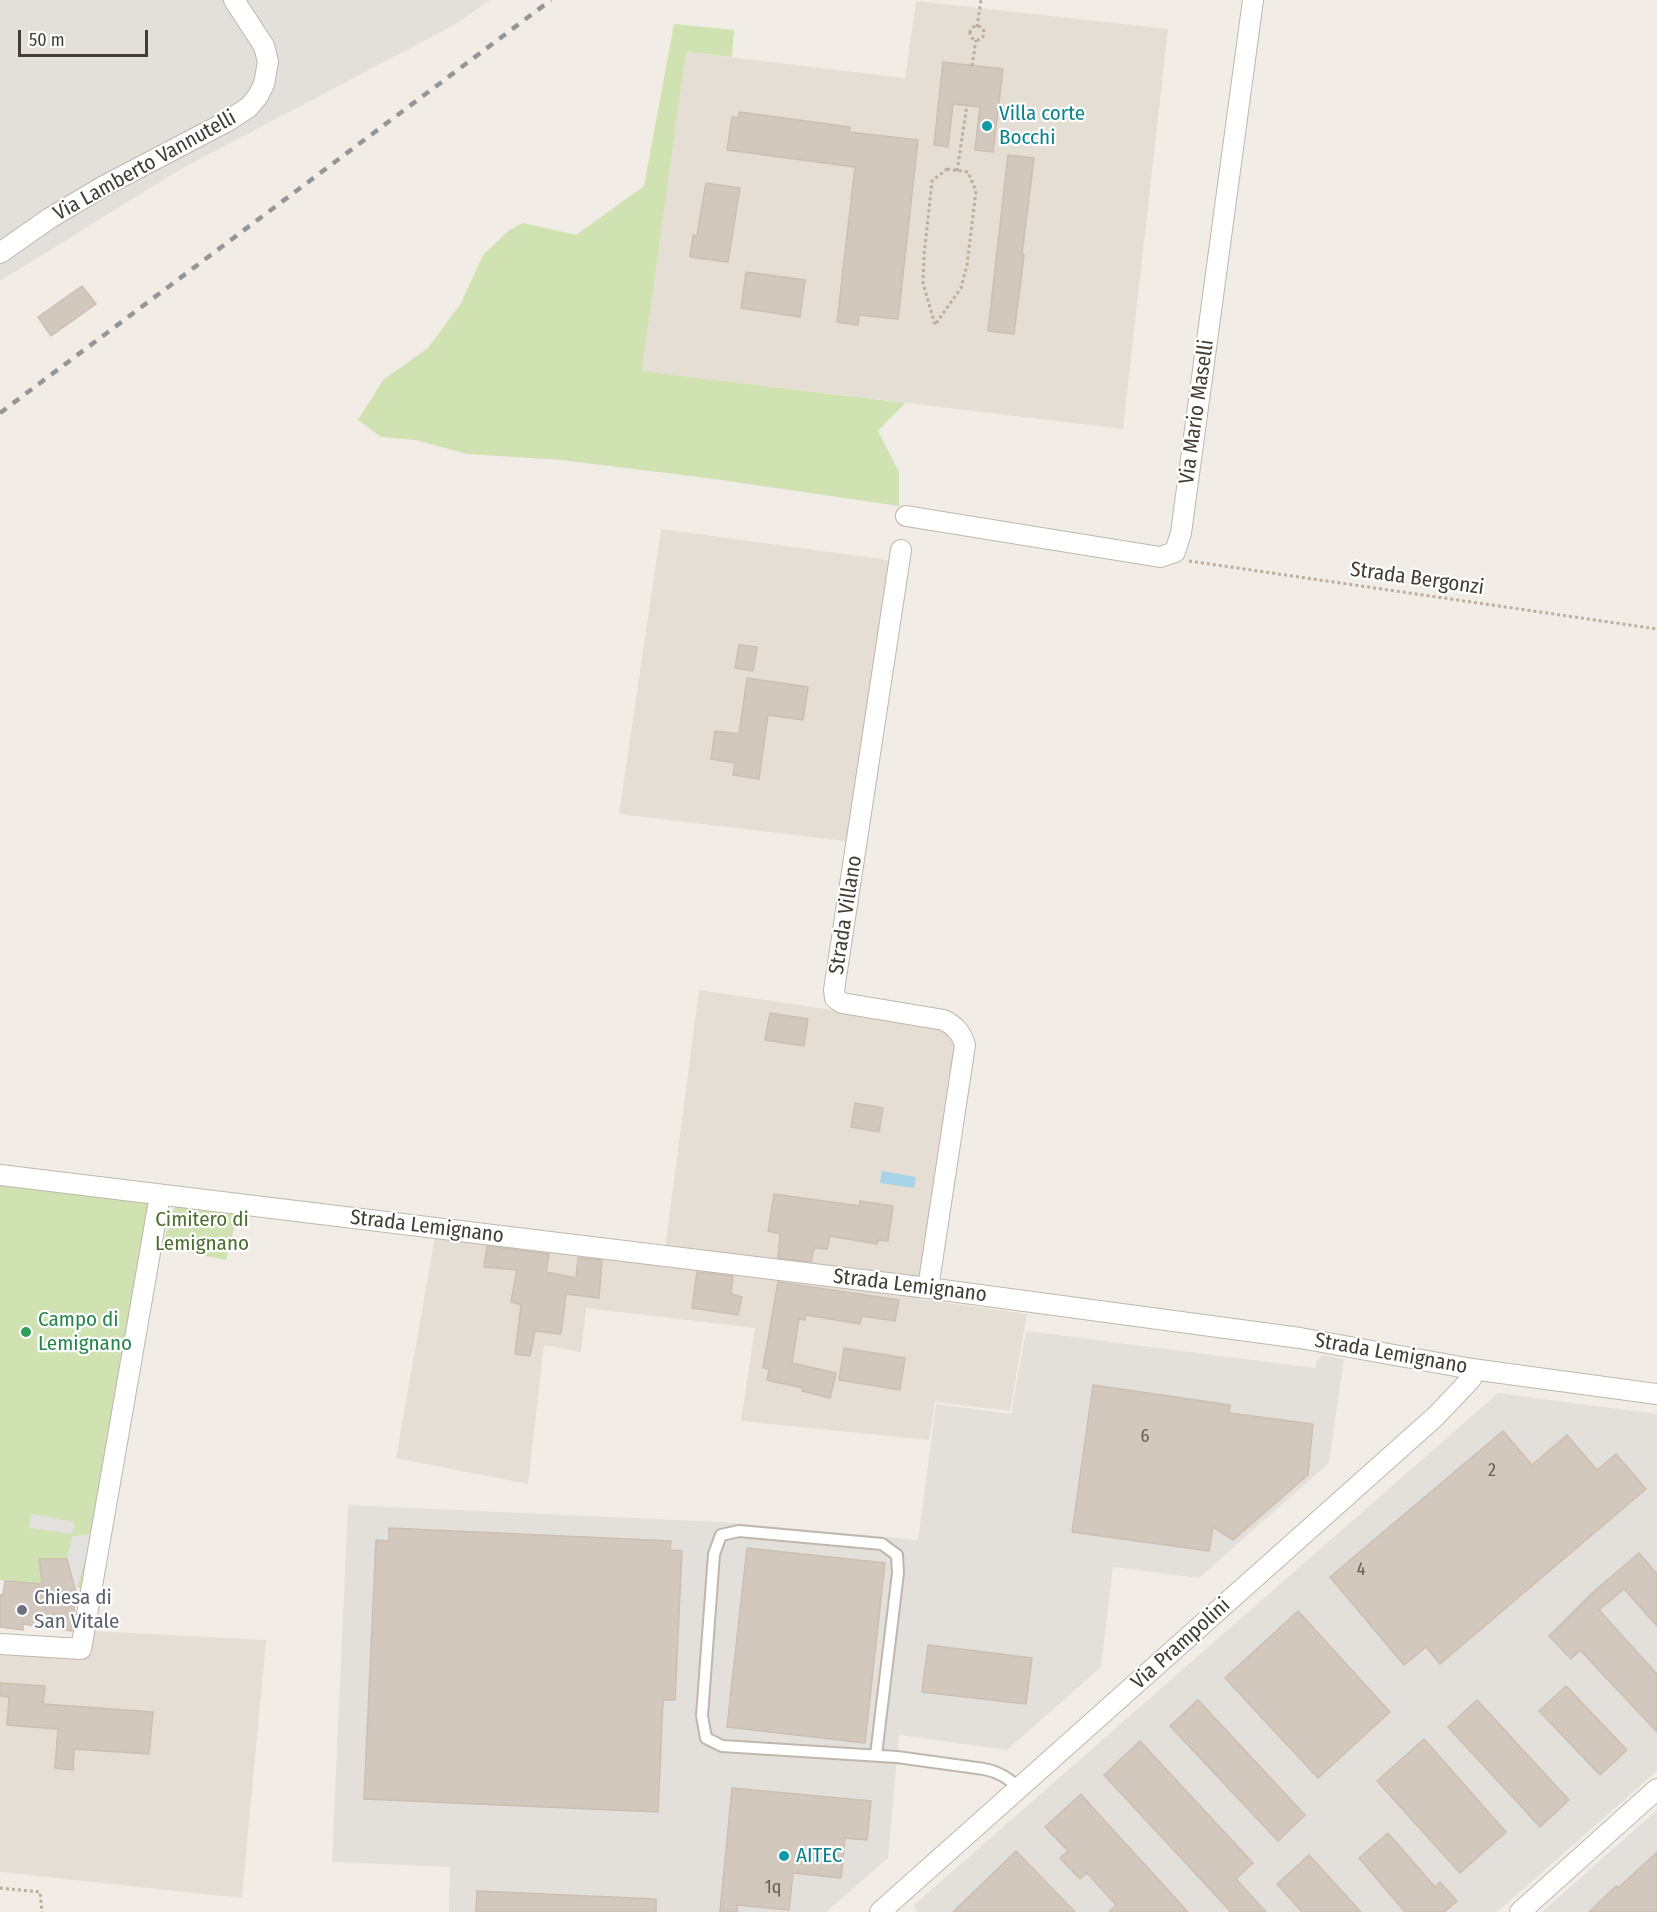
<!DOCTYPE html>
<style>
body{margin:0}
#map{position:relative;width:1657px;height:1912px;overflow:hidden;background:#f1ede6;font-family:"Fira Sans Condensed",sans-serif}
canvas{display:block}
.scale{position:absolute;left:18px;top:30px;width:130px;height:27px;box-sizing:border-box;border:3px solid #433d36;border-top:0;padding-left:8px;font-size:18px;line-height:21px;white-space:nowrap;color:#433d36;-webkit-text-stroke:4px #fff;paint-order:stroke}
</style>
<div id="map">
<canvas width="1657" height="1912"></canvas>
<div class="scale">50 m</div>
</div>
<script>
const context = document.querySelector('canvas').getContext('2d');
context.lineJoin = 'round';
function fill(path, color) { context.fillStyle = color; context.fill(path, 'evenodd'); }
function strokePath(path, color, width, dash) { context.strokeStyle = color; context.lineWidth = width; context.lineCap = dash ? 'butt' : 'round'; context.setLineDash(dash || []); context.stroke(path); }
function label(font, color, halo, rows, align = 'center') {
  context.font = font + ' "Fira Sans Condensed",sans-serif'; context.lineWidth = 4.5; context.setLineDash([]); context.textBaseline = 'middle'; context.strokeStyle = halo; context.fillStyle = color; for (const [text, x, y, turn = 0] of rows) {
    context.save(); context.translate(x, y); context.rotate((+turn || 0) * Math.PI / 180); context.textAlign = isNaN(turn) ? turn : align; if (halo) context.strokeText(text, 0, 0); context.fillText(text, 0, 0); context.restore();
  }
}
const residential = new Path2D(`
 M916 1 1168 29 1123 429 642 371 686 52 905 78Z
 M661 529 895 561 853 842 619 814Z
 M699 990 939 1026 958 1044 919 1299 1027 1314 1010 1411 935 1402 929 1440 741 1421 755 1328 586 1308 581 1352 544 1345 528 1484 396 1458 435 1237 665 1249Z
 M92 1631 266 1640 242 1898 0 1872V1645L81 1649Z`);
const industrial = new Path2D(`
 M0 0H490L456 24 181 169 0 281Z
 M1026 1331 1315 1368 1317 1360 1323 1355 1344 1359 1329 1463 1199 1578 1113 1567 1101 1667 1007 1750 899 1735 888 1858 826 1912H449L450 1867 332 1862 348 1505 722 1522 918 1540 936 1404 1011 1414Z
 M1498 1393 1657 1414V1771L1497 1912H918L915 1909 914 1905Z
 M1657 1810V1912H1542Z`);
const green = new Path2D(`
 M674 24 734 30 732 57 686 52 642 371 905 403 878 431 899 472V506L714 479 561 460 467 454 415 440 381 437 358 420 383 380 428 348 461 303 483 255 508 231 523 223 576 235 644 186Z
 M0 1181 152 1198 155 1204 81 1588 0 1580Z
 M175 1204 238 1213 226 1260 162 1247Z`);
const parking = new Path2D(`
 M31 1514 75 1522 72 1534 29 1528Z
 M92 1534 76 1593 67 1559 72 1536Z`);
const water = new Path2D(`
 M882 1171 916 1177 914 1188 880 1183Z`);
const building = new Path2D(`
 M943 62 1003 69 993 152 975 150 980 107 953 104 948 147 934 145Z
 M739 112 850 127 849 132 918 140 898 319 859 315 858 325 837 322 855 167 727 150 732 117 738 118Z
 M1008 155 1034 158 1022 254 1024 255 1014 334 988 331Z
 M706 183 740 188 728 262 690 257 693 235 697 236Z
 M746 272 805 280 800 317 741 308Z
 M82 286 96 304 51 336 38 317Z
 M739 645 757 647 753 671 735 668Z
 M747 678 808 687 803 720 768 715 759 779 733 775 735 763 711 759 715 731 739 734Z
 M770 1013 808 1019 804 1046 765 1040Z
 M855 1103 883 1108 879 1132 851 1127Z
 M774 1194 860 1206V1201L893 1206 888 1241 878 1240 877 1244 830 1236 827 1249 814 1248 811 1262 778 1258 780 1234 768 1231Z
 M487 1246 549 1254 546 1272 576 1278 578 1258 602 1260 599 1298 566 1294 561 1334 535 1331 530 1356 515 1354 521 1305 511 1302 517 1270 484 1267Z
 M697 1272 733 1276 731 1294 742 1297 738 1315 692 1308Z
 M778 1282 899 1300 895 1321 862 1316 860 1324 806 1315 805 1320 799 1319 792 1363 836 1373 830 1398 802 1391 803 1388 767 1380 769 1369 763 1368Z
 M844 1348 905 1358 900 1390 839 1380Z
 M1093 1385 1230 1405 1229 1413 1313 1424 1308 1475 1233 1540 1213 1527 1209 1551 1072 1532Z
 M1503 1431 1532 1465 1567 1435 1597 1470 1616 1454 1646 1489 1440 1664 1426 1647 1404 1665 1330 1577Z
 M389 1528 671 1541 670 1550 682 1551 675 1700H663L658 1812 364 1799 376 1540 389 1541Z
 M747 1548 885 1563 865 1743 727 1727Z
 M1639 1553 1657 1574V1626L1624 1589 1599 1610 1657 1674V1732L1580 1650 1571 1659 1549 1636 1592 1593Z
 M39 1559H67L76 1593 72 1631 23 1624V1630L0 1627V1595H3L5 1581 42 1584Z
 M1298 1611 1390 1712 1318 1778 1225 1678Z
 M928 1645 1032 1658 1026 1704 922 1692Z
 M0 1683 45 1686 43 1704 153 1712 149 1754 74 1749 73 1770 55 1768 58 1729 7 1725 9 1697 0 1696Z
 M1566 1686 1627 1750 1600 1775 1539 1711Z
 M1198 1700 1305 1815 1278 1841 1170 1726Z
 M1477 1700 1569 1800 1540 1827 1448 1727Z
 M1424 1739 1506 1832 1460 1873 1377 1781Z
 M1140 1741 1253 1863 1236 1879 1266 1912H1231L1104 1775Z
 M732 1788 871 1801 867 1840 845 1838 841 1878 793 1873 789 1910 737 1905V1912H720Z
 M1081 1794 1094 1809 1188 1912H1109L1116 1905 1087 1873 1080 1879 1060 1858 1068 1851 1045 1827Z
 M1388 1833 1435 1887 1440 1882 1457 1901 1444 1912H1405L1359 1858Z
 M1016 1851 1075 1912H953Z
 M1657 1852V1912H1589L1616 1886 1618 1888Z
 M1309 1855 1361 1912H1302L1277 1884Z
 M477 1891 656 1899V1912H476Z`);
const path = new Path2D(`
 M970 33a7 7 0 1 1 14 0a7 7 0 1 1-14 0Z
 M977 27 981 0
 M972 66 976 40
 M947 169 968 172 976 191 967 265 961 288 935 325 923 283 924 256 932 181Z
 M957 171 967 105
 M1189 561 1657 629
 M0 1888 40 1892 42 1912`);
const service = new Path2D(`
 M876 1755 898 1573 897 1555 882 1544 739 1531 721 1535 714 1554 702 1716 706 1738 722 1746 897 1757 984 1769C999 1772 1008 1778 1019 1788`);
const minor = new Path2D(`
 M0 253 50 218 104 186 226 122 249 107 258 96 264 84 268 62 264 46 234 0
 M906 516 1160 557 1175 552 1181 533 1253 0
 M901 550 834 990 835 998 842 1003 944 1020C955 1026 961 1032 965 1045L928 1288
 M0 1175 928 1288 1300 1338 1472 1369 1657 1394
 M0 1644 81 1649 160 1195
 M880 1912 1436 1416 1471 1379 1472 1369
 M1520 1912 1657 1789`);
const rail = new Path2D(`
 M0 413 551 0`);
const markers = [
 [987,126,6,"#0f9aa8"],
 [26,1332,6,"#2e9e5b"],
 [22,1610,6,"#6b7280"],
 [784,1856,6,"#0f9aa8"]
];
const numberNames = [
 ["6",1145,1437],
 ["2",1492,1471],
 ["4",1361,1570],
 ["1q",773,1888]
];
const cultureNames = [
 ["Villa corte",999,114],
 ["Bocchi",999,138],
 ["AITEC",796,1856]
];
const streetNames = [
 ["Via Lamberto Vannutelli",145,166,-29],
 ["Via Mario Maselli",1197,412,-82],
 ["Strada Bergonzi",1417,579,8],
 ["Strada Villano",846,915,-81],
 ["Strada Lemignano",427,1227,7],
 ["Strada Lemignano",910,1286,7],
 ["Strada Lemignano",1391,1354,10],
 ["Via Prampolini",1181,1644,-42]
];
const parkNames = [
 ["Cimitero di",202,1220],
 ["Lemignano",202,1244]
];
const leisureNames = [
 ["Campo di",38,1320],
 ["Lemignano",38,1344]
];
const worshipNames = [
 ["Chiesa di",34,1598],
 ["San Vitale",34,1622]
];
fill(residential, '#e5ded5');
fill(industrial, '#e3dfdb');
fill(green, '#d0e2b2');
fill(parking, '#e3e0de');
fill(water, '#a8d3e9');
fill(building, '#d2c8bd');
strokePath(building, '#ccbfb1', 1.5);
strokePath(service, '#bfb7ad', 14);
strokePath(minor, '#bfb7ad', 22);
strokePath(path, '#bcae9c', 3, [3, 3]);
strokePath(service, '#fff', 10);
strokePath(minor, '#fff', 20);
strokePath(rail, '#959595', 4.5, [8, 8]);
for (const [x, y, r, color] of markers) { const dot = new Path2D(); dot.arc(x, y, r, 0, 2 * Math.PI); context.fillStyle = color; context.fill(dot); strokePath(dot, '#fff', 2); }
label('18px', '#676058', null, numberNames);
label('21px', '#0d838f', '#fff', cultureNames, 'left');
label('21px', '#433d36', '#fff', streetNames);
label('21px', '#4c6f2f', '#fff', parkNames);
label('21px', '#27864d', '#fff', leisureNames, 'left');
label('21px', '#5b616d', '#fff', worshipNames, 'left');
</script>
